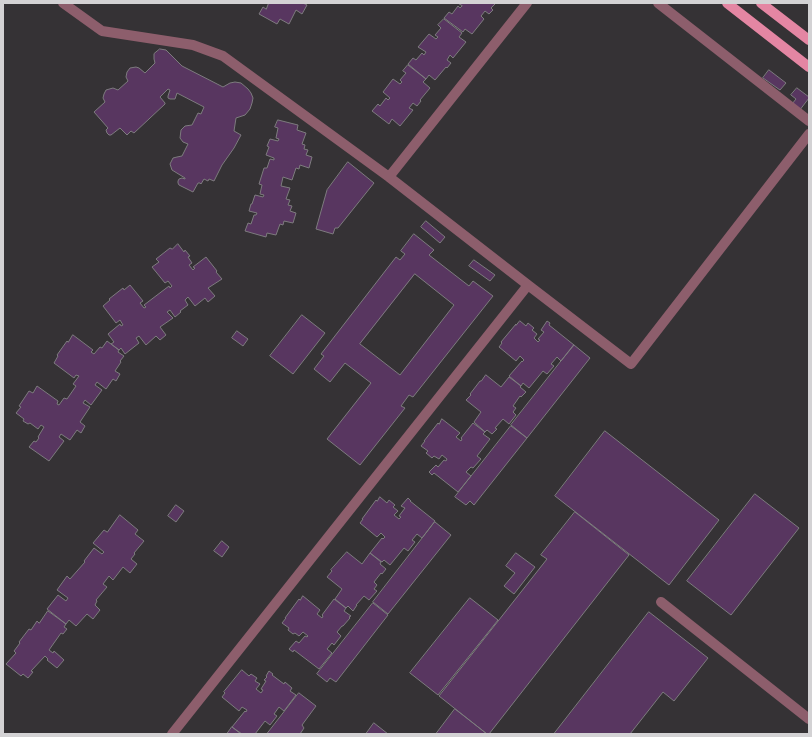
<!DOCTYPE html>
<style>
body{margin:0}
#map{position:relative;width:812px;height:737px;overflow:hidden;background:#353235;font-family:"PT Sans",sans-serif}
canvas{display:block}
.frame{position:absolute;inset:0;border:4px solid #d3d2d4;pointer-events:none}
</style>
<div id="map">
<canvas width="812" height="737"></canvas>
<div class="frame"></div>
</div>
<script>
const context = document.querySelector('canvas').getContext('2d');
context.lineJoin = 'round';
function fill(path, color) { context.fillStyle = color; context.fill(path, 'evenodd'); }
function strokePath(path, color, width, dash) { context.strokeStyle = color; context.lineWidth = width; context.lineCap = dash ? 'butt' : 'round'; context.setLineDash(dash || []); context.stroke(path); }
const building = new Path2D(`
 M269 3H303L307 5 302 14 296 10 289 24 280 19 277 24 259 14 263 7 266 9Z
 M458 3H496L491 8 493 10 489 14 485 11 481 16 484 19 472 34 465 29 463 32 444 18 449 12 452 14 458 6 460 8 462 6Z
 M444 19 462 33 459 37 466 42 453 58 450 55 447 60 451 63 447 68 446 67 435 80 429 75 426 79 408 64 413 58 416 60 422 53 424 55 426 52 418 47 429 34 436 39 438 37 435 35 441 28 438 25Z
 M160 49 166 50 182 66 223 87 230 83 235 82 241 83 248 89 251 93 253 98 252 103 250 109 245 115 236 118 234 131 241 135 234 148 222 165 214 181 209 179 208 181 204 179 201 184 200 183H198L193 192 179 185 178 183V181L179 179 182 178 185 179V178L172 170 170 164 173 158 177 157 182 156 188 144 183 142 180 138 181 130 185 126 192 125 198 113 201 114 204 107 177 93 175 99H170L168 98V96L170 90 168 89 160 97 165 103V104L134 133 131 131 127 135 120 128 111 135H109L107 133 106 130 108 128 94 112 105 102 103 98 104 94 106 90 113 88 118 90 128 81 126 77 127 72 130 68 136 67 139 68 145 73 155 63 154 59V54Z
 M408 65 426 79 423 82 430 88 420 100 421 101 417 106 413 103 409 108 413 110 400 126 392 119 389 124 372 111 378 104 380 106 386 98 388 100 390 98 383 92 393 79 400 84 402 82 400 80 406 73 403 71Z
 M769 70 786 83 780 90 763 78Z
 M797 88 809 97V98L796 115 788 109 796 99 791 95Z
 M278 120 298 125 297 130 306 133 302 144 305 145 304 149 308 150 306 155 312 157 309 168 300 165 299 169 296 168 292 180 283 177 281 186 290 188 286 199 290 200 288 205 292 206 290 211 296 213 293 223 284 221 283 225 280 224 276 235 267 233 266 237 245 231 248 223 251 224 254 215H256L257 213 249 211 251 204H252L255 195 263 197 264 195 260 194 262 185 259 184 264 168H267L270 159 274 160V158L266 155 269 147 267 146 270 139 278 141 279 139 276 138 278 128 275 127Z
 M348 162 374 183 338 228H335L333 234 316 229 327 190Z
 M426 221 445 237 440 243 421 227Z
 M414 234 434 250 429 255 469 286 473 281 493 296 413 397 409 395 401 406 405 408 360 465 327 439 371 383 345 363 330 382 314 369 324 356 321 354 396 257 400 260 405 254 401 251ZM415 274 454 305 400 375 360 344Z
 M178 244 184 252 185 250 190 256 188 257 192 263 189 265 193 270 195 268 193 267 206 257 217 271 216 272 222 279 208 288 215 296 208 302 205 298 195 306 188 297 185 300 188 305 180 311 181 312 175 317 170 310 167 312 173 318 160 327 166 335 160 340 156 336 146 345 139 336 136 338 139 343 125 354 121 348 119 350 111 344 114 342 108 334 120 324 121 326 123 325 120 320 116 323 103 306 110 300 109 299 123 288 124 290 130 285 143 301 140 303 144 308 146 307 144 305 169 286 170 288 172 286 168 281 165 283 152 267 159 262 156 259 170 248 172 249Z
 M474 260 495 275 490 281 469 266Z
 M302 315 325 333 293 374 270 356Z
 M520 321 526 326 528 323 534 328 532 330 537 334 534 338 538 342 540 340 538 339 544 332 541 330 547 321 550 323 549 325 574 345 561 361 557 357 551 364 554 366 547 374 543 371 529 388 523 383 521 386 509 376 522 361V362L524 360 520 356 516 361 499 347 502 343 501 342 516 324V325Z
 M237 331 248 339 243 346 232 338Z
 M73 335 93 350 91 352 94 354 100 347 102 348 107 341 119 350 118 352 124 356 120 361 121 362 115 371 120 374 116 381 113 379 106 389 97 382 95 385 102 390 91 405 85 400 83 403 90 407 80 422 85 426 81 433 77 430 70 440 61 434 59 437 64 441 49 461 29 447 34 441 36 442 39 438 38 437 44 427 41 425 38 429 30 423 28 424 23 421 24 419 16 413 21 407 19 406 29 391 33 393 37 386 58 401 57 404 59 405 64 398 67 399 76 386 73 384 79 376 76 375 74 378 54 363 58 356 57 355 67 341 68 342Z
 M574 345 590 358 527 438 511 425Z
 M486 375 501 387 509 377 521 386 520 387 526 392 521 397 520 396 513 406 516 408 513 412 516 415 509 424 503 419 495 428 497 429 492 434 487 430 485 432 474 422 481 412 466 400 471 395 470 394 480 381H481Z
 M442 419 460 433 456 437 461 441 462 439 461 438 473 423 485 432 483 434 490 439 477 456 481 459 473 468 471 467 466 472 471 476 458 492 434 473 432 475 429 472 436 465 438 467 444 460 446 461 447 459 442 455 439 459 434 456 432 458 426 453 428 451 421 446 425 441H424L438 423 439 424Z
 M511 426 527 438 474 505 470 501 466 505 455 497Z
 M605 431 719 520 669 585 555 496Z
 M755 494 799 528 731 615 687 581Z
 M380 497 387 503 389 500 395 505 393 507 398 511 394 515 399 519 401 517 399 516 405 508 401 506 408 498 411 501H410L435 521 422 538 417 534 412 540 415 542 408 551 404 548 390 565 384 560 382 562 370 553 382 538 383 539 385 537 381 533 377 537 360 523 363 519H362L376 500 377 501Z
 M176 505 184 511 176 522 168 516Z
 M575 512 629 555 489 734H487L439 696 547 559 541 555Z
 M120 515 138 530 135 534 144 541 134 553 135 554 131 559 137 564 130 573 123 567 113 580 109 576 103 584 107 587 96 600 97 601 95 605 100 610 93 619 87 614 76 626 69 620 66 624 47 609 58 595 66 601 68 598 57 590 67 576 70 579 85 562 84 561 94 548 102 554 104 552 93 543 104 530 107 532Z
 M435 522 451 535 388 614 373 602Z
 M222 541 229 547 222 557 214 551Z
 M347 552 362 564 370 553 381 562 380 564 386 569 382 574 381 573 374 582 377 585 374 589 377 591 369 600 364 596 356 605H357L353 611 348 606 346 608 335 599 342 589 327 577 332 571 331 570Z
 M516 553 535 567 514 594 504 586 515 573 506 566Z
 M303 596 320 610 317 614 322 618 323 616 322 615 334 599 346 608 344 611 351 616 349 617 350 618 343 626H342L337 632 341 636 334 645 332 643 327 649 332 653 319 669 294 650 293 652 289 649 296 641 299 643 305 636 307 637 308 636 303 632 299 636 295 633 293 634 288 630 289 628 282 623 286 618H285L299 599 300 600Z
 M470 598 498 620 438 695 410 673Z
 M373 603 388 615 336 682 330 678 327 682 317 674Z
 M48 611 66 624 64 627 67 629 63 634 61 633 49 650 53 653 54 651 64 660 57 668 47 660 48 659 45 656 31 671 33 672 28 678 23 674 21 676 6 664 16 653 14 651 20 643 19 642 29 629 31 630 37 621 39 623Z
 M649 612 708 658 674 701 663 692 630 734H554Z
 M242 670 249 676 251 674 257 678 255 681 260 684 256 689 261 693 263 690 261 689 266 681 264 680 267 677 266 676 269 671 273 674 272 675 284 684 285 682 292 688 290 691 296 695 284 711 279 707 274 714 277 716 270 725 265 721 255 734H242L232 727 245 711 246 712 247 710 242 707 239 711 222 697 225 693 224 692Z
 M299 693 316 706 302 725 304 728 300 734H267Z
 M455 709 487 734H436Z
 M374 723 388 734H366Z
 M232 727 241 734H227Z`);
const minor = new Path2D(`
 M63 3 102 31 193 45 223 56 389 177 528 285 631 364 809 134
 M658 3 809 121
 M389 177 527 3
 M661 602 809 719
 M172 734 528 285`);
const major = new Path2D(`
 M727 3 809 67
 M761 3 809 40`);
fill(building, '#583660');
strokePath(building, '#7d7b7e', 1);
strokePath(minor, '#8d5e6c', 10);
strokePath(major, '#e486a3', 10);
</script>
